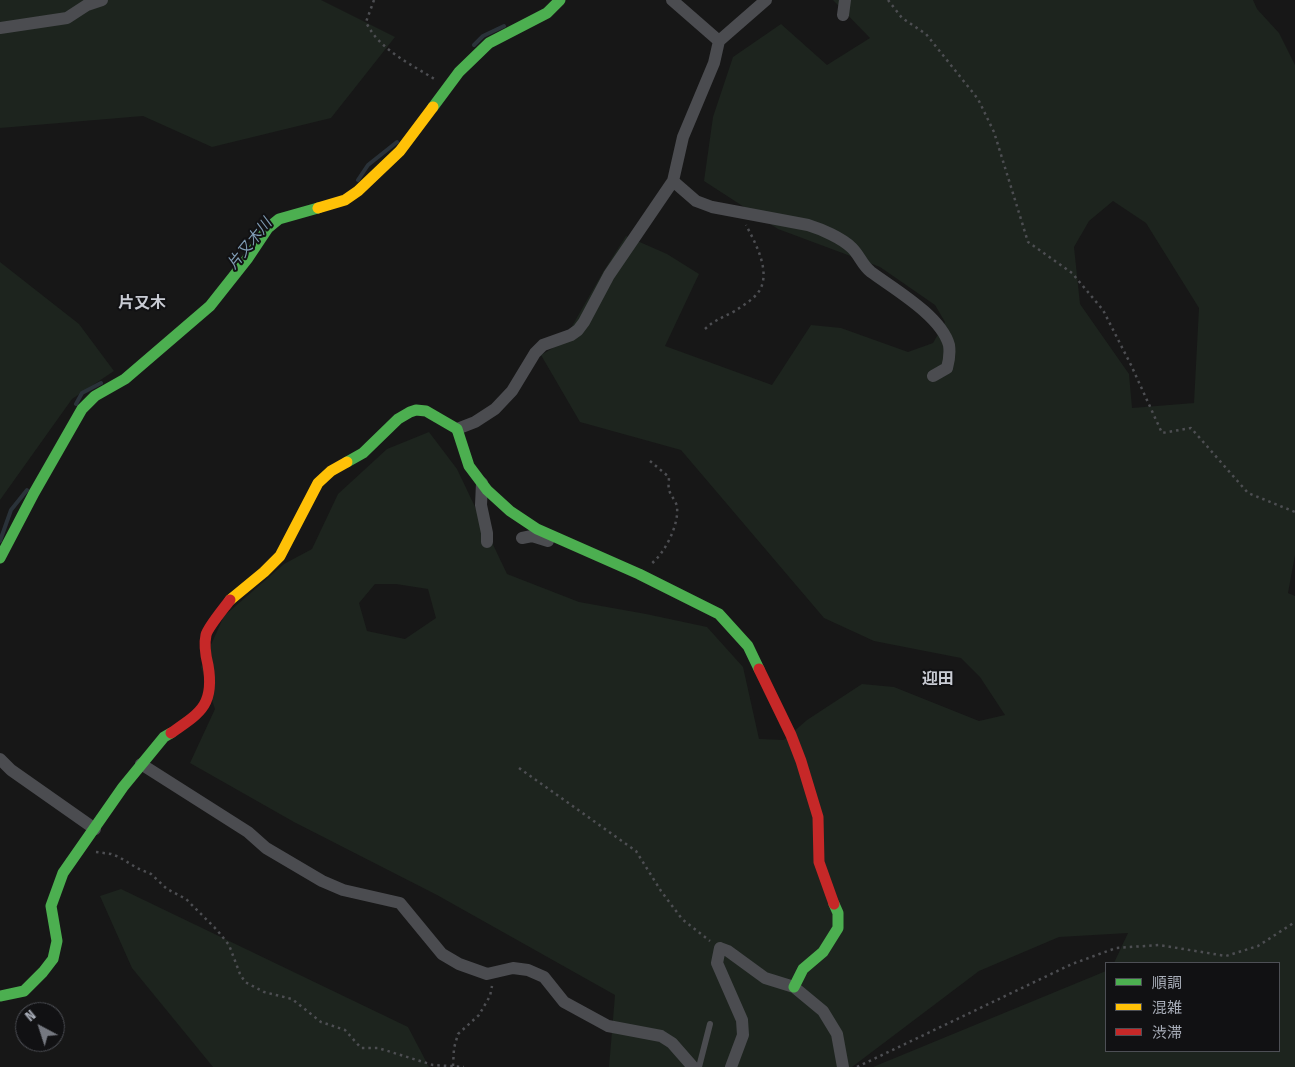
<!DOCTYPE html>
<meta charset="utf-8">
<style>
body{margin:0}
#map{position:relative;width:1295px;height:1067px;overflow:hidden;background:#171717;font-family:"Fira Sans Condensed","Noto Sans JP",sans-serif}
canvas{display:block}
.legend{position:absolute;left:1105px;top:962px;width:175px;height:90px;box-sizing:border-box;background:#111113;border:1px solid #4d4f55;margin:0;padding:6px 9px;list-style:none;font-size:15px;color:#a8adb8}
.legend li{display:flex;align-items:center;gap:10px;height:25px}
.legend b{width:25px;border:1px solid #4d4f55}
.north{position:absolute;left:15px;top:1002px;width:50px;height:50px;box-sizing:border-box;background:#111113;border:1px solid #4d4f55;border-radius:50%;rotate:320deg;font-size:14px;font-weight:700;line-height:20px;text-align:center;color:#a8adb8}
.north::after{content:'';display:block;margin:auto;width:18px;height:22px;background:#757880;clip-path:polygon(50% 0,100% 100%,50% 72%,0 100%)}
</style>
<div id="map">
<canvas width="1295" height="1067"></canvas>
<ul class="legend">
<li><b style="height:6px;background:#4caf50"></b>順調</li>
<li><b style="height:6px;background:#ffc107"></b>混雑</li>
<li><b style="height:6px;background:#c62828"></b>渋滞</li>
</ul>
<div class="north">N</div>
</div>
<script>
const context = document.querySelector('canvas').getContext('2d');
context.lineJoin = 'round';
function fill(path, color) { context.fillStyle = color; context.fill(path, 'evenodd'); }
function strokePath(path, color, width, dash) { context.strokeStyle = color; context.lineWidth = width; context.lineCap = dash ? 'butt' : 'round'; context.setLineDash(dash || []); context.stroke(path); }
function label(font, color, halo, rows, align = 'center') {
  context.font = font + ' "Fira Sans Condensed","Noto Sans JP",sans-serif'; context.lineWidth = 4; context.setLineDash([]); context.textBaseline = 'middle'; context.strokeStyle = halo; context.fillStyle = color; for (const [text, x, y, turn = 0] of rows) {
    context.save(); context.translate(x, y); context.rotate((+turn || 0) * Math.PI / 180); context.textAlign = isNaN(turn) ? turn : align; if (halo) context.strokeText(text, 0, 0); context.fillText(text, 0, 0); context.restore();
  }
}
const green = new Path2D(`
 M0 0H321L395 37 331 118 212 147 143 116 0 128Z
 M833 0H1253L1257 9 1279 33 1295 65V555L1288 593 1295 596V1067H873L1106 971V1051H1279V963H1114L1128 933 1059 937 979 971 852 1067H609L615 995 437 895 294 822 190 763 215 709 201 667 224 616 284 564 312 549 338 494 387 449 429 432 457 469 507 574 579 602 646 614 707 627 743 667 759 739 784 740 807 720 862 684 894 687 979 721 1005 715 980 677 961 658 874 641 824 618 681 450 580 422 541 355 563 342 603 272 626 236 667 254 699 274 665 346 772 385 811 325 841 328 908 352 933 343 945 322 935 305 880 267 778 229 704 181 713 117 733 57 781 24 827 65 870 38ZM1113 201 1146 223 1199 308 1194 403 1132 408 1129 374 1080 304 1074 247 1089 221ZM375 584H396L428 589 436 618 405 639 367 631 359 603Z
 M0 262 79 324 114 371 72 399 0 500Z
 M121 889 408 1027 429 1067H213L132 968 100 896Z`);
const stream = new Path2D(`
 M474 45 483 36 504 26
 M358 180 368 165 397 142
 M76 404 82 393 101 383
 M0 541 11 510 27 490`);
const path = new Path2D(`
 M374 0 366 22C379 50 411 64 436 80
 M888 0 902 18 926 34 978 99 994 132 1028 242 1072 273 1103 310 1131 365 1162 433 1191 428 1248 493 1295 512
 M705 329C714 320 724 317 735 311 742 306 751 301 757 294 773 275 756 244 746 225
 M650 461 669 477C669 481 668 486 669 489 670 496 676 500 677 507 679 525 665 553 651 564
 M519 768 636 851 661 891 682 919 710 941
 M96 852 111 854 119 857 137 868 151 874 167 889 186 899 217 930 229 945 240 974 245 982 264 992 292 999 321 1022 345 1030 361 1048H378L433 1065 464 1067
 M453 1066 454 1048 458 1034 479 1015 490 996 492 986
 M857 1067 1072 964 1116 948 1159 945 1226 956 1258 946 1295 922`);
const lane = new Path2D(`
 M699 1067 710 1024`);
const street = new Path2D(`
 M672 0 719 41
 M843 15 845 0
 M0 28 67 18 87 5 102 0
 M673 181 696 201 712 207 808 225C821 229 842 238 852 248 860 256 862 265 871 272 894 289 941 316 949 345 950 352 949 361 947 368L933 376
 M457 429 475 422 495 409 512 391 535 353 543 345 571 335 578 330 584 322 609 275 673 181 683 137 714 63 719 41 766 0
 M482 483 481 505 487 533V542
 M522 538 532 536 548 541
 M0 759 11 770 95 829
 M141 764 248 832 266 848 322 881 343 890 400 903 442 954 459 964 487 974 513 968 528 970 544 977 564 1002 608 1026 661 1036 672 1043 693 1067
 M731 1067 743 1035 742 1020 717 963 720 948 728 951 765 978 794 987 823 1011 837 1034 843 1067`);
const fast = new Path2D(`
 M433 107 459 72 489 43 547 13 560 0
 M347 462 363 453 398 419 410 412 416 410 426 411 457 429 469 466 487 490 510 511 537 529 639 574 719 614 748 646 759 669
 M0 558 34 493 82 409 95 396 125 379 210 306 248 258 268 228 279 219 318 208
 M794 987 803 969 823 952 838 928V913L834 904
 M0 996 24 991 43 972 53 959 57 941 51 906 63 873 123 787 164 737 171 733`);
const slow = new Path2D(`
 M318 208 345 200 358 191 400 151 433 107
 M230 600 264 572 280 556 318 483 331 471 347 462`);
const jam = new Path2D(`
 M759 669 791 735 801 761 818 817 819 862 834 904
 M171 733C200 713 215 705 208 665 206 657 204 644 206 635 208 627 225 607 230 600`);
const waterNames = [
 ["片又木川",250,244,-51]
];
const quarterNames = [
 ["片又木",142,304],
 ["迎田",938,680]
];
fill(green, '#1d241e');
strokePath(stream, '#2a3239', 4);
strokePath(path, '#4d4e52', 2.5, [2.5, 4]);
strokePath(lane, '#4b4c50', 6);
strokePath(street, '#4b4c50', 12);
strokePath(fast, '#4caf50', 11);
strokePath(slow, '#ffc107', 11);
strokePath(jam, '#c62828', 11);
label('italic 15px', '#7f9bb3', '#111113', waterNames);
label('bold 16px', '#c9ccd4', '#111113', quarterNames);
</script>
